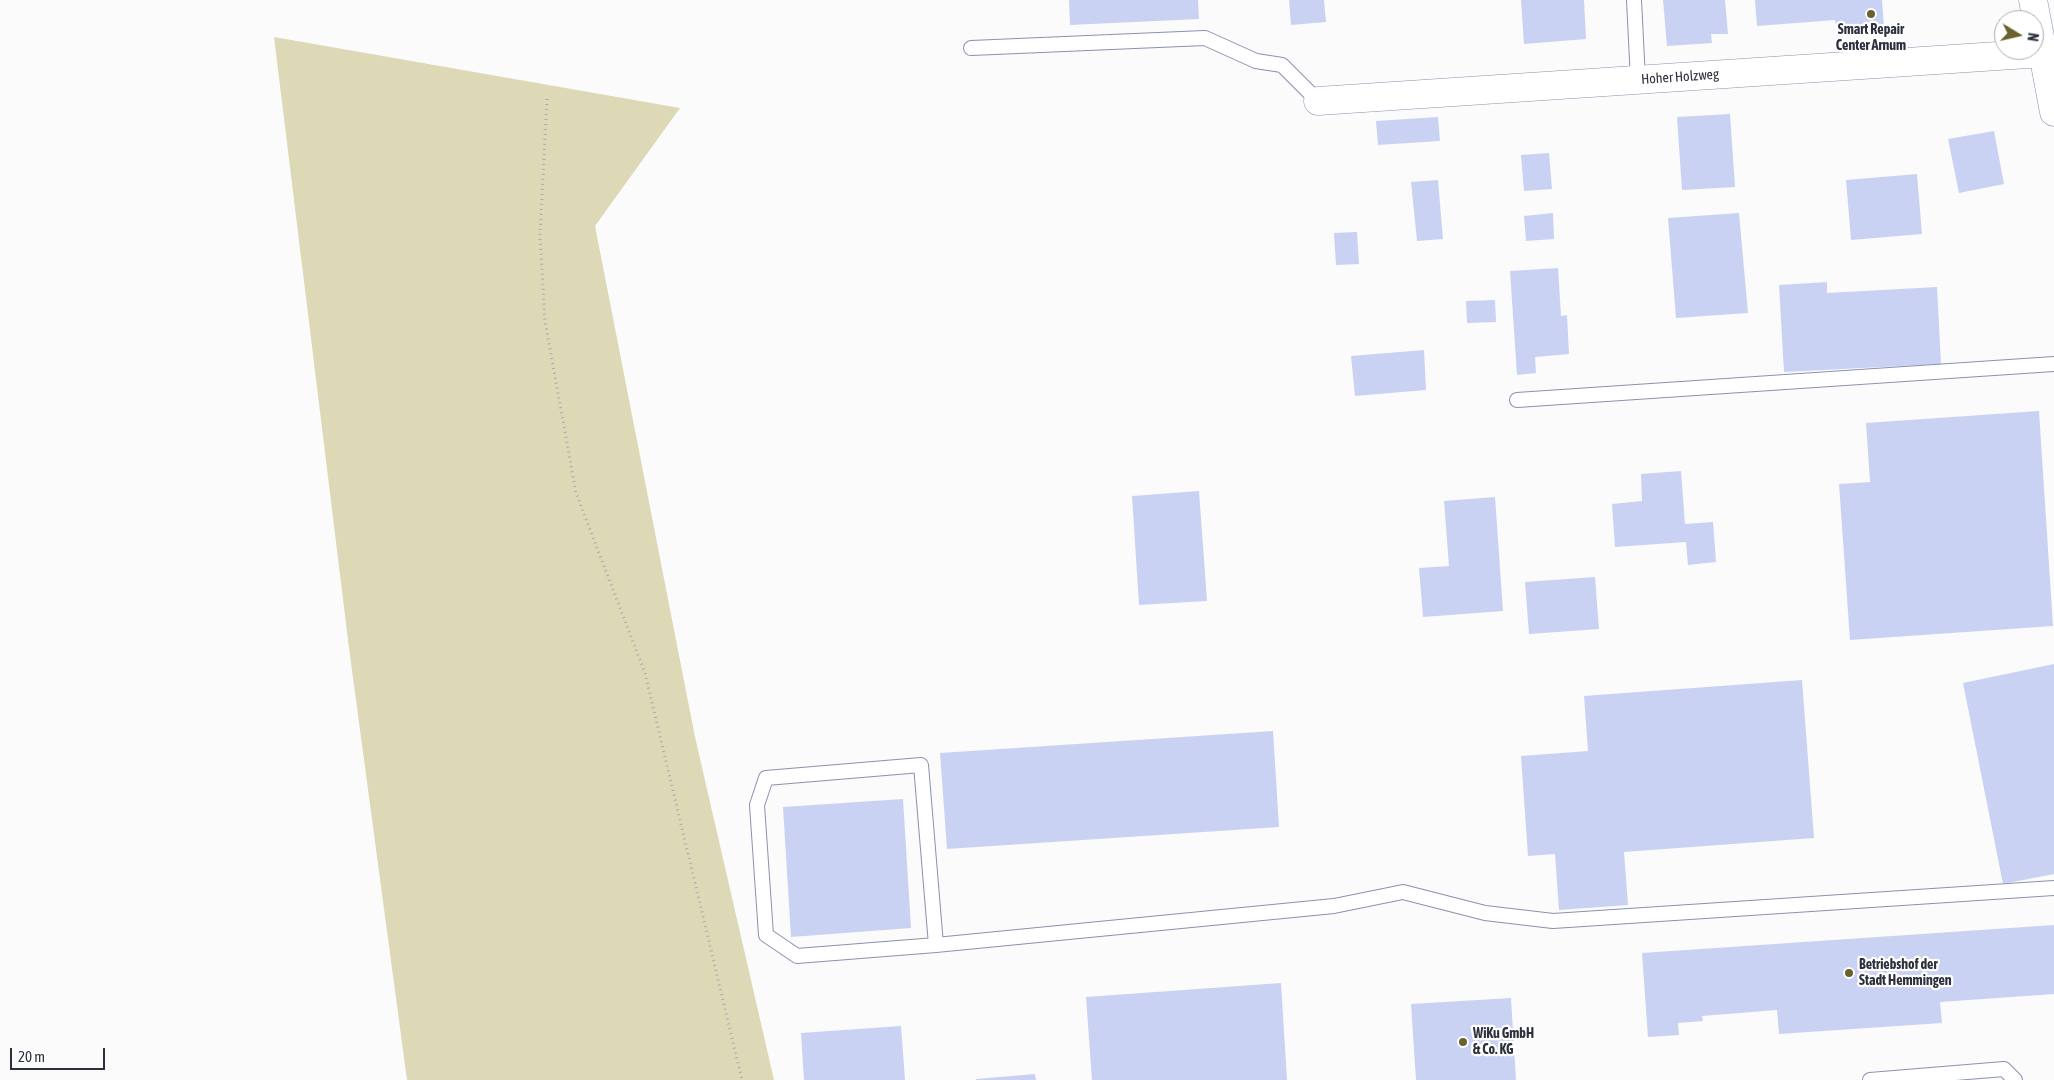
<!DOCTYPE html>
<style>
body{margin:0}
#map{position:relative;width:2054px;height:1080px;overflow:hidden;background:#fbfbfb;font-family:"Asap Condensed",sans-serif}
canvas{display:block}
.north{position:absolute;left:1994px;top:10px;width:50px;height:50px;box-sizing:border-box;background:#fff;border:1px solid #abacb1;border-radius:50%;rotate:99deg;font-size:14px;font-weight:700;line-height:20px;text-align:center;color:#2d303d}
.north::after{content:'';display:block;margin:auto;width:18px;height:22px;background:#69622f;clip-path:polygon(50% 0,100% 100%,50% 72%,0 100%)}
.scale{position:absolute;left:10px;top:1048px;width:95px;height:22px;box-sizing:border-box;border:2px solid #2d303d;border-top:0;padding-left:6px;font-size:15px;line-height:18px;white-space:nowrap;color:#2d303d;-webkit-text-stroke:4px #fff;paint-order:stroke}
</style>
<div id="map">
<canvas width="2054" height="1080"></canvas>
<div class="north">N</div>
<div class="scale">20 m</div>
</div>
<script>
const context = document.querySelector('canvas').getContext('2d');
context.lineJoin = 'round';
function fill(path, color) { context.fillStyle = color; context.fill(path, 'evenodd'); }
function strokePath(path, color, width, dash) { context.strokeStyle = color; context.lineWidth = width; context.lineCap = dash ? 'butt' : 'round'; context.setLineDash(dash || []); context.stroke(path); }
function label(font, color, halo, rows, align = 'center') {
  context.font = font + ' "Asap Condensed",sans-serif'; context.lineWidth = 4.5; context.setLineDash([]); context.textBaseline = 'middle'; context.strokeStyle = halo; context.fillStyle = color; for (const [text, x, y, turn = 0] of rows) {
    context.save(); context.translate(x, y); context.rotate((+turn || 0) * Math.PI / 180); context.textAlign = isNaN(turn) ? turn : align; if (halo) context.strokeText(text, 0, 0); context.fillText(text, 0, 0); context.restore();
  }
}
const green = new Path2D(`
 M274 37 680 108 595 226 695 737 774 1080H407L349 648Z`);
const building = new Path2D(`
 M1069 0H1198L1199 19 1070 25Z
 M1289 0H1324L1326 22 1291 25Z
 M1521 0H1584L1586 39 1524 44Z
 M1663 0H1725L1728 34H1711L1712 43 1667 46Z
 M1755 0H1882L1884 27 1837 30 1835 20 1757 26Z
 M1730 114 1735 187 1682 190 1677 117Z
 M1438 117 1440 141 1378 145 1376 121Z
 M1994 131 2004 184 1959 193 1948 139Z
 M1549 153 1552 189 1524 191 1521 155Z
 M1917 174 1922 234 1851 240 1846 180Z
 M1438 180 1443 239 1417 241 1411 182Z
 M1553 213 1554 239 1526 241 1524 216Z
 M1739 213 1748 313 1676 318 1668 218Z
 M1357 232 1359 264 1336 265 1334 233Z
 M1558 268 1561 316 1567 315 1569 354 1535 357 1536 373 1517 375 1510 271Z
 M1827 282V293L1937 287 1941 364 1784 372 1779 285Z
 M1495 300 1496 322 1467 323 1466 301Z
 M1424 350 1426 390 1355 396 1351 356Z
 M2039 411 2053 626 1850 640 1839 484 1870 482 1866 423Z
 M1681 471 1685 524 1713 522 1716 562 1688 565 1686 542 1615 547 1612 504 1642 501 1641 474Z
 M1199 491 1207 601 1139 605 1132 496Z
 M1495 497 1503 611 1423 617 1419 568 1449 566 1444 501Z
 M1595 577 1599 629 1529 634 1525 582Z
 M2054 664V874L2003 884 1963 683Z
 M1802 680 1814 838 1624 852 1628 905 1559 910 1555 854 1528 856 1521 756 1588 751 1584 696Z
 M1273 731 1279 827 947 849 940 753Z
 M903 799 911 928 791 937 783 807Z
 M2054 925V994L1940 1002 1942 1023 1779 1034 1777 1010 1702 1016 1703 1021 1678 1023 1679 1035 1648 1037 1642 953Z
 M1281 983 1287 1080H1092L1086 997Z
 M1511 998 1516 1080H1416L1411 1004Z
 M901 1026 905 1080H804L801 1033Z
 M1035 1074 1036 1080H976V1079Z`);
const path = new Path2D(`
 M547 99 540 235 545 321 576 493 645 673 742 1080`);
const service = new Path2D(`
 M1634 0 1638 80
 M971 48 1205 38 1256 61 1282 65 1318 101
 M1517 400 2054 364
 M936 945 921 765 766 778 757 805 766 935 797 956 936 945 1334 906 1403 892 1485 913 1553 921 2054 888
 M1870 1080 2004 1069 2015 1080`);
const minor = new Path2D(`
 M2033 0 2054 112
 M1318 101 2043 53`);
const markers = [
 [1871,14,5,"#69622f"],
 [1849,973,5,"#69622f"],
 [1463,1042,5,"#69622f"]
];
const poiNames = [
 ["Smart Repair",1871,30,"center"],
 ["Center Arnum",1871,46,"center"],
 ["Betriebshof der",1859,965],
 ["Stadt Hemmingen",1859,981],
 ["WiKu GmbH",1473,1034],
 ["& Co. KG",1473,1050]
];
const streetNames = [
 ["Hoher Holzweg",1680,77,-4]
];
fill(green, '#ddd8b5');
fill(building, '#cad2f3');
strokePath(service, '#8a91b1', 16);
strokePath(minor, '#8a91b1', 29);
strokePath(path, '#a8aaaf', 3, [1, 4]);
strokePath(service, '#fff', 14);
strokePath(minor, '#fff', 28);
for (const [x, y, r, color] of markers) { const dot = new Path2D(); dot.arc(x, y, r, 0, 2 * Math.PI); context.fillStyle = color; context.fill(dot); strokePath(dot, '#fff', 2); }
label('bold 14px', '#2d303d', '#fff', poiNames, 'left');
label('14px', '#2d303d', '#fff', streetNames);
</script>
